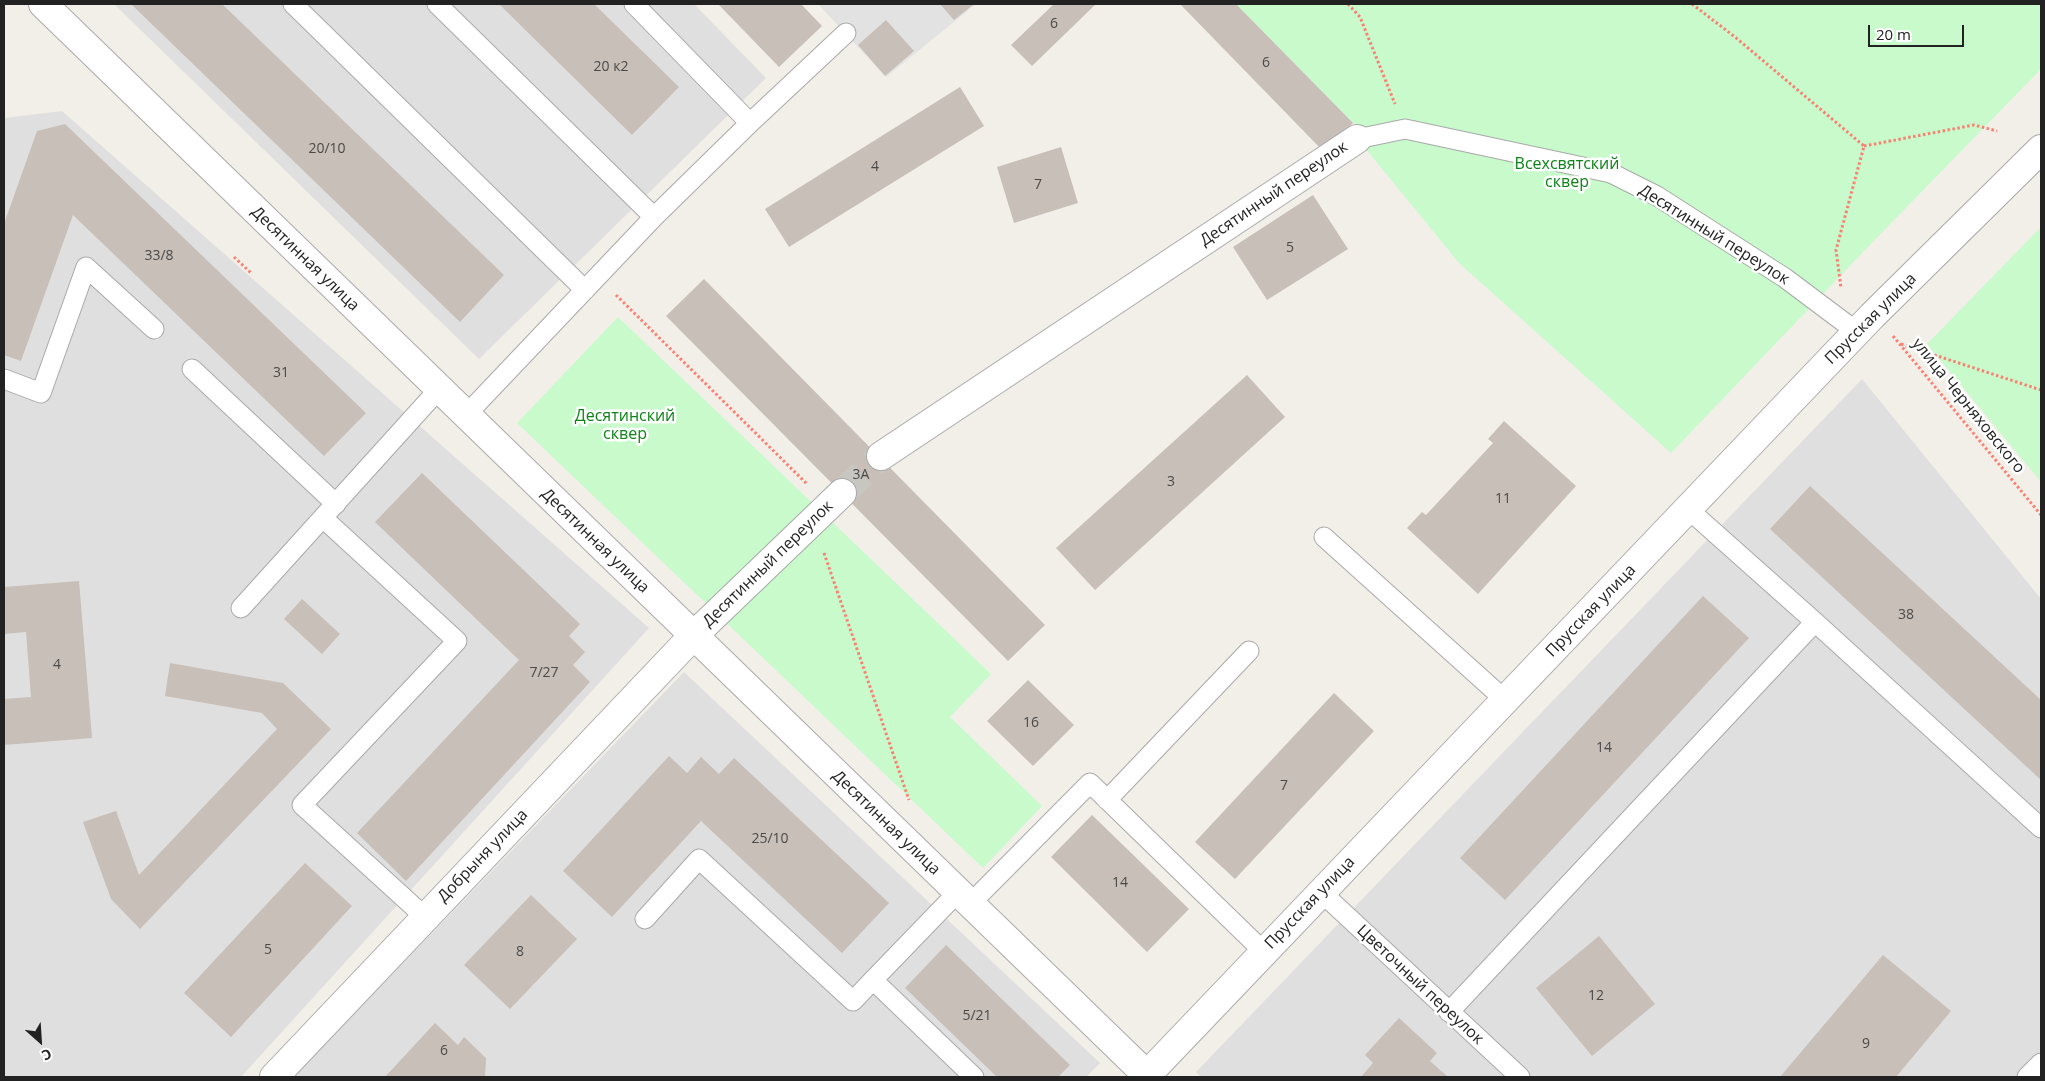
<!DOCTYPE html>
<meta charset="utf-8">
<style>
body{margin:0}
#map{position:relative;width:2045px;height:1081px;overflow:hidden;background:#f2efe9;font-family:"Open Sans",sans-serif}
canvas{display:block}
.frame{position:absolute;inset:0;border:5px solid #222;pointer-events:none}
.north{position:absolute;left:15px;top:1016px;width:50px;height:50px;-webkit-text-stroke:4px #fff;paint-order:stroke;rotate:154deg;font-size:14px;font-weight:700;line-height:20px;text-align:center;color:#222}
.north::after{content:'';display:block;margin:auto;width:18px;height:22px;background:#222;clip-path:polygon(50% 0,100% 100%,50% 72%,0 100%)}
.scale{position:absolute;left:1868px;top:25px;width:96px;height:22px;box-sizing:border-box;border:2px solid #222;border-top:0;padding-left:6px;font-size:15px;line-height:18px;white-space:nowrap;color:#222;-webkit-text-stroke:4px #fff;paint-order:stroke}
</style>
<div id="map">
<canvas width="2045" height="1081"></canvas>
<div class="frame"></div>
<div class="north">С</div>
<div class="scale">20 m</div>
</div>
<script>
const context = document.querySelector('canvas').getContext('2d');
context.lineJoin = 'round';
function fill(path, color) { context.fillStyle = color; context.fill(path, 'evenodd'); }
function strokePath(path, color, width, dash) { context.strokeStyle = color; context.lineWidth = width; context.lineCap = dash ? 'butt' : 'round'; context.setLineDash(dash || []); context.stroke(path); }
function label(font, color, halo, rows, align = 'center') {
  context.font = font + ' "Open Sans",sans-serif'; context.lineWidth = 5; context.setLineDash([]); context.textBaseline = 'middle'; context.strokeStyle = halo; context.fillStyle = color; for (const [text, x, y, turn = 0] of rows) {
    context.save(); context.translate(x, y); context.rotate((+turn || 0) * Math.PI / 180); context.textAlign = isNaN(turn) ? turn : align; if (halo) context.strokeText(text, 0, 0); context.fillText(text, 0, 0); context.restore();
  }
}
const residential = new Path2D(`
 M114 4H694L766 78 479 359Z
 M62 111 649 628 241 1077H4V118Z
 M1862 379 2041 599V1077H1201L1196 1072Z
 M684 672 1100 1063 1086 1077H293Z`);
const park = new Path2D(`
 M1236 4H2041V69L1864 251 1671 453 1459 263 1365 148 1353 123Z
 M2041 227V482L1927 344Z
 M618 317 991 674 950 717 1042 806 983 868 517 423Z`);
const parking = new Path2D(`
 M818 4H976L886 77Z`);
const building = new Path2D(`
 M131 4H222L504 275 460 322Z
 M499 4H594L679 87 632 135Z
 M718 4H801L822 26 779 67Z
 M940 4H974L954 20Z
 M1054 4H1096L1032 66 1011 45Z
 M1180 4H1236L1353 123 1324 152Z
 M886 20 914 51 885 76 858 45Z
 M960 87 984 126 789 247 765 209Z
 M65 124 366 413 324 456 73 215 21 361 4 355V224L37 131Z
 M1061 147 1078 203 1014 223 997 167Z
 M1313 195 1348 249 1267 300 1233 247Z
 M704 279 1045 625 1008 661 666 316Z
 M1247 375 1285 417 1095 590 1056 548Z
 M1504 421 1576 486 1478 594 1407 528 1422 512 1426 515 1493 443 1488 439Z
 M422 473 580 624 569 636 585 652 573 665 590 682 406 881 357 833 519 660 375 522Z
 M1810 486 2041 700V780L1770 529Z
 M79 581 92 738 4 745V699L31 697 26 632 4 634V587Z
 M1703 596 1749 638 1505 900 1460 858Z
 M302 599 340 634 322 654 284 619Z
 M170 663 283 683 331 729 140 929 111 899 83 822 116 811 139 875 277 729 262 713 165 696Z
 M1028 680 1074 725 1033 766 987 721Z
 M1334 693 1374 731 1235 879 1195 842Z
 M669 756 687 773 701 757 719 774 734 758 889 903 842 953 701 821 612 917 563 871Z
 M1092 815 1189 909 1147 952 1051 857Z
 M305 863 352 906 231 1037 184 993Z
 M531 895 577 939 510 1009 464 965Z
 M1599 936 1655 1004 1592 1056 1536 988Z
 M946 945 1070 1065 1058 1077H997L905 988Z
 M1883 955 1951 1011 1896 1077H1780Z
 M1399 1018 1437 1053 1430 1061 1448 1077H1361L1373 1063 1365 1055Z
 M435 1023 458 1045 464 1037 486 1058 485 1077H385Z`);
const pedestrianTunnel = new Path2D(`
 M842 493 881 456`);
const path = new Path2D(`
 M1348 4 1360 17 1395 104
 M1692 4 1735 37 1864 146 1836 250 1841 288
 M1864 146 1974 125 1997 131
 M234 257 251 273
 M616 295 807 484
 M1893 336 2041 515
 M1901 344 2041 390
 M824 553 909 800`);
const service = new Path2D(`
 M293 4 585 290
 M437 4 654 217
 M634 4 750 123
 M1357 139 1405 129 1611 173 1657 196 1785 278 1857 332
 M192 369 336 504
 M4 379 41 393 86 267 154 329
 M466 415 654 217 750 123 846 33
 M1688 509 1815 622 2041 828
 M323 518 457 641 302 805 425 917
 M1324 537 1505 700
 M241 608 439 389
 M1107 800 1249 651
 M958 892 873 980 974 1077
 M1321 892 1520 1077
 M970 904 1090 783 1264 952
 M645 919 699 859 853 1001 873 980
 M1449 1012 1815 622
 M2027 1077 2041 1063`);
const pedestrian = new Path2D(`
 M881 456 1357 139
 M693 636 842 493`);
const minor = new Path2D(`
 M274 1077 693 636`);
const tertiary = new Path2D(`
 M43 4 1149 1077
 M1145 1077 1872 316 2041 149`);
const numberNames = [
 ["6",1054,24],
 ["6",1266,63],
 ["20 к2",611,67],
 ["20/10",327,149],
 ["4",875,167],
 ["7",1038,185],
 ["5",1290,248],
 ["33/8",159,256],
 ["31",281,373],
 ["3А",861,475],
 ["3",1171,482],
 ["11",1503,499],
 ["38",1906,615],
 ["4",57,665],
 ["7/27",544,673],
 ["16",1031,723],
 ["14",1604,748],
 ["7",1284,786],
 ["25/10",770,839],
 ["14",1120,883],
 ["5",268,950],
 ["8",520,952],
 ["12",1596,996],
 ["5/21",977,1016],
 ["9",1866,1044],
 ["6",444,1051]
];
const parkNames = [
 ["Всехсвятский",1567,164],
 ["сквер",1567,182],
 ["Десятинский",625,416],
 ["сквер",625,434]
];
const streetNames = [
 ["Десятинный переулок",1274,194,-34],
 ["Десятинный переулок",1714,235,32],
 ["Десятинная улица",305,259,44],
 ["Прусская улица",1871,319,-45],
 ["улица Черняховского",1968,406,51],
 ["Десятинная улица",595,541,44],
 ["Десятинный переулок",768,564,-44],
 ["Прусская улица",1591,611,-46],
 ["Десятинная улица",886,823,44],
 ["Добрыня улица",483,856,-46],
 ["Прусская улица",1310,903,-46],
 ["Цветочный переулок",1420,985,43]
];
fill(residential, '#e0dfdf');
fill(park, '#c8facc');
fill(parking, '#e2e2e2');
fill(building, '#c7bfb8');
strokePath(pedestrianTunnel, '#c8c6c1', 28, [28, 14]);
strokePath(service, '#a9a9a9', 21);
strokePath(pedestrian, '#a9a9a9', 30);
strokePath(minor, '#a9a9a9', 30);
strokePath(tertiary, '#a9a9a9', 30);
strokePath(path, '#fa8072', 3, [2.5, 2.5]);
strokePath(service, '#fff', 19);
strokePath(pedestrian, '#fff', 28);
strokePath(minor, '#fff', 28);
strokePath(tertiary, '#fff', 28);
label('14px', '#4b4948', null, numberNames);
label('16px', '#0c8416', '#fff', parkNames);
label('16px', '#222', '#fff', streetNames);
</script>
